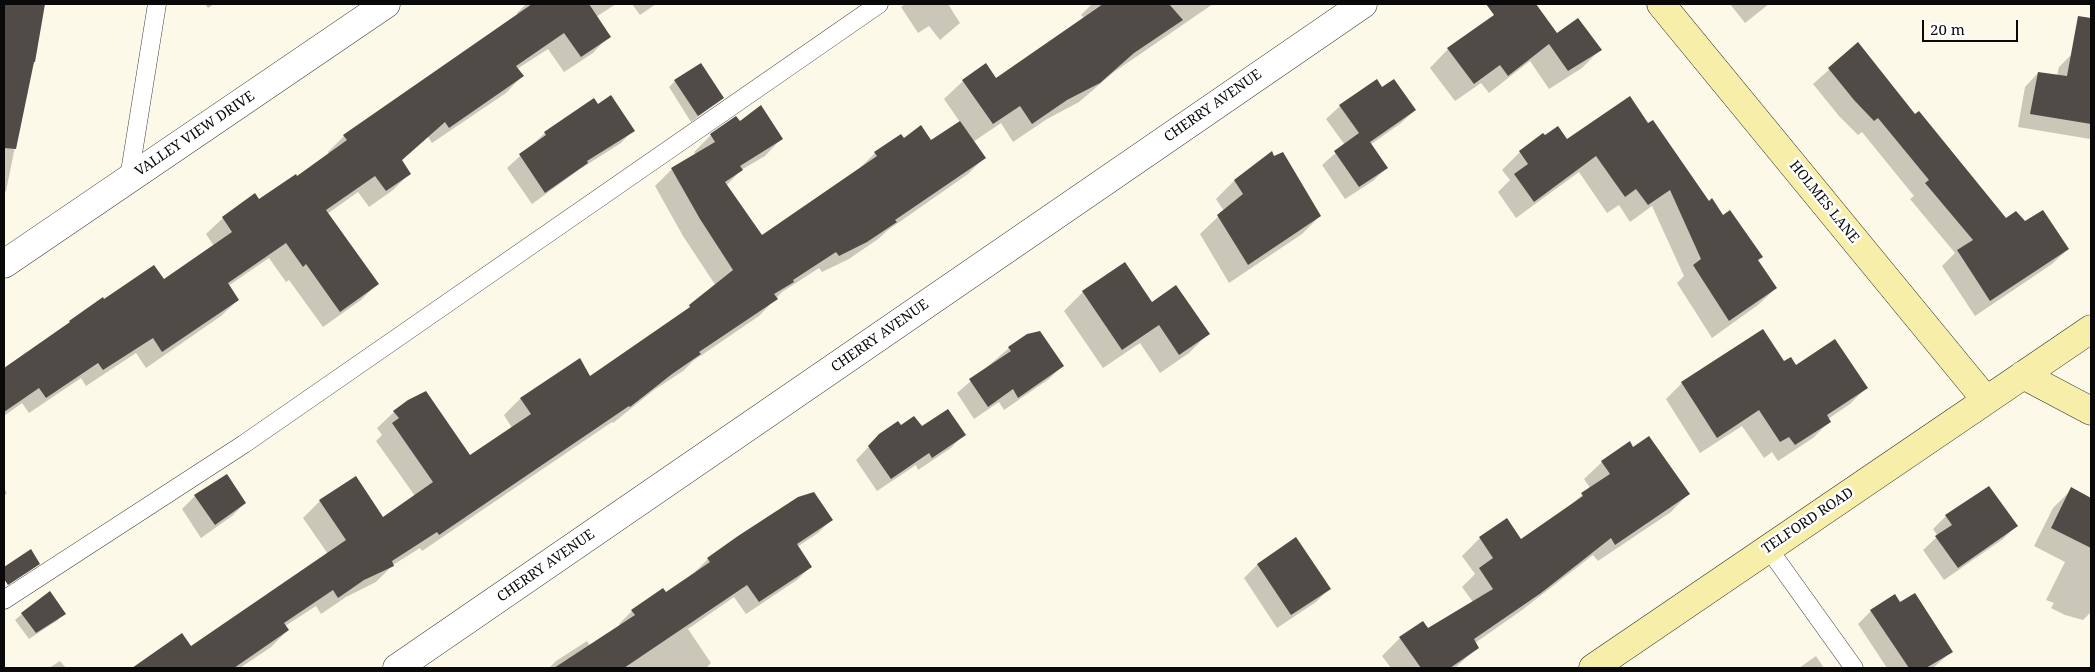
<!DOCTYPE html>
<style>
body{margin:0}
#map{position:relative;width:2095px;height:672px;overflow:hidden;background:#fdf9e8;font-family:"Noto Serif",serif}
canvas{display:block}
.frame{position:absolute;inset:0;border:5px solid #090909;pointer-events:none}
.scale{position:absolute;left:1922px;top:20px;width:96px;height:22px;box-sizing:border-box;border:2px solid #090909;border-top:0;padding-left:6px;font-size:15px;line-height:18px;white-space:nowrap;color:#090909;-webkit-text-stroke:4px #fff;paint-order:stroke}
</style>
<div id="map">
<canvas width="2095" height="672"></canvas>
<div class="frame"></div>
<div class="scale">20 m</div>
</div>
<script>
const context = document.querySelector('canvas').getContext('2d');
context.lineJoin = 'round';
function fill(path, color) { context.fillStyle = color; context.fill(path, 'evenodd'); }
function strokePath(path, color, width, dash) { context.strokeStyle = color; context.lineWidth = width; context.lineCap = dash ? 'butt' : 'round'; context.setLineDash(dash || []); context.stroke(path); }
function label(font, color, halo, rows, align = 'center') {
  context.font = font + ' "Noto Serif",serif'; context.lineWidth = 5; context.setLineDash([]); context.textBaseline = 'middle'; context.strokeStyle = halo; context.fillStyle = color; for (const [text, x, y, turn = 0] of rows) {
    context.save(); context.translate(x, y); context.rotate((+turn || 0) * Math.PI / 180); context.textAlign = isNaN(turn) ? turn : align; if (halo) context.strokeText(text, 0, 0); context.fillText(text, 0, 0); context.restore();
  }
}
const shadow = new Path2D(`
 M4 4H42L32 63 6 191 4 193Z
 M205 4H214L208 8Z
 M526 4H616L596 17 609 36 593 53 564 72 548 49 517 69 522 76 506 93 432 143 428 137 401 161 410 173 393 190 369 207 358 192 327 214 377 284 361 300 323 327 289 280 286 282 269 258 228 286 238 300 221 316 146 368 136 353 86 386 81 378 29 413 22 403 4 416V370L61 330 70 322 104 301 164 281 214 246 206 234 223 218 258 201 297 177 329 154 328 152 344 136 518 15 517 13Z
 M632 4H656L640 15Z
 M905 4H948L960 23 940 40 929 26 918 33 901 7Z
 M1092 4H1213L1114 72 1079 102 1047 119 1013 142 1001 123 973 142 984 158 968 174 888 230 878 239 849 259 822 272 819 268 782 292 759 316 693 361 683 371 654 390 613 423 612 422 422 551 420 548 393 565 376 582 346 597 321 614 316 606 285 626 288 630 271 647 240 668H134L181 635 190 648 328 554 303 518 320 501 382 519 415 496 376 441 382 435 377 428 394 412 470 456 512 428 504 415 520 399 579 359 590 378 680 316 716 286 683 236 655 186 672 169 696 155 694 152 711 135 736 118 740 123 781 139 765 156 741 170 726 186 761 237 858 170 875 153 903 139 931 142 960 122 944 99 963 81 996 80 1084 18 1081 15Z
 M1512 4H1535L1557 34 1600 50 1582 68 1549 89 1530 61 1489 93 1481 83 1455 101 1430 68 1448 49Z
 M1730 4H1769L1745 23Z
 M1858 44 1915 116 2006 219 2025 222 2068 249 2052 264 1975 316 1942 266 1955 253 1910 199 1914 196 1862 132 1858 135 1839 116 1813 84Z
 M2072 54 2091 57V138L2090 139 2018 127 2025 87 2038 73 2057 76 2059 67Z
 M675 81 723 98 691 122 669 87Z
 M1382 89 1415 110 1401 123 1370 145 1386 168 1373 181 1345 199 1322 165 1345 145 1326 119 1340 106Z
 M1648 125 1757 261 1776 288 1758 305 1712 338 1677 283 1684 276 1652 206 1630 222 1619 205 1607 213 1579 172 1516 218 1498 192 1510 180 1502 170 1520 152 1543 135 1567 140Z
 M633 130 621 143 580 169 532 204 507 168 545 133Z
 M1271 153 1320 216 1302 234 1229 283 1200 234 1224 211 1216 199 1234 181Z
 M1083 292 1151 304 1208 334 1189 353 1160 373 1140 343 1103 368 1064 311Z
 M1009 348 1062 366 1049 379 1004 410 999 402 974 419 957 393Z
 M1796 367 1866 388 1850 404 1828 419 1829 422 1813 438 1778 461 1772 452 1764 458 1742 426 1700 453 1666 399 1682 383Z
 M921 428 964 434 951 448 918 470 916 465 877 491 856 460 880 435Z
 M1632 448 1688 494 1671 512 1598 561 1593 555 1522 610 1475 643 1478 647 1455 668H1391L1382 656 1400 638 1423 622 1428 629 1473 602 1462 587 1475 574 1462 556 1480 538 1521 541 1565 510 1590 488 1584 479 1602 462Z
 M4 488 7 493 4 496Z
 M2072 489 2091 499V612L2083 620 2065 615 2051 608 2054 603 2046 600 2065 562 2034 546 2053 508Z
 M195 496 245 503 232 516 201 538 182 509Z
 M1946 516 2016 526 2003 539 1944 580 1923 550 1938 536 1933 529Z
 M831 520 818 533 797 547 810 567 797 580 746 614 734 597 688 629 711 663 706 668H549L556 661 587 641 590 646 621 626 619 624 632 611 666 594 696 573 695 572 708 559Z
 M1296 539 1329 589 1316 602 1277 628 1244 578 1257 565Z
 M1900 604 1951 652 1933 668H1887L1858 624 1871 611Z
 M64 613 58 620 29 639 15 620 22 614Z
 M1816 656 1824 668H1799Z
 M60 661 66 668H49Z`);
const building = new Path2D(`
 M4 4H45L35 62H34L16 149 4 148Z
 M532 4H589L611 37 581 57 564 33 516 66 524 76 449 128 445 122 402 160 411 174 386 191 375 176 326 210 379 284 340 312 306 264 303 267 286 243 228 283 239 300 162 352 153 338 103 370 98 363 46 398 39 388 4 412V368L70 322 69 321 103 297 104 299 154 265 164 279 232 232 222 217 255 193 259 199 296 174 297 176 347 140 343 135Z
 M1103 4H1169L1183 20 1134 53 1100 83 1067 100 1032 124 1020 106 993 124 962 80 986 63 996 78Z
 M1486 4H1536L1557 33 1578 18 1602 50 1568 71 1549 44 1508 76 1500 65 1474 84 1447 48 1494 15Z
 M2078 16 2091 18V124L2030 114 2038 72 2067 76Z
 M1858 42 1915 114 1919 111 2006 218 2016 211 2025 221 2043 210 2069 249 1990 301 1957 250 1973 240 1925 183 1929 180 1878 118 1874 121 1854 100 1828 68Z
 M701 63 724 98 698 116 674 80Z
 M1377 79 1382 87 1394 79 1416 110 1370 142 1388 168 1359 187 1334 151 1359 133 1339 105Z
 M611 95 635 131 587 161 588 163 545 193 519 154 546 135 544 132 594 98 598 104Z
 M1630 96 1648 123 1653 120 1709 201 1712 198 1723 215 1730 210 1763 257 1758 260 1777 288 1729 321 1693 265 1701 259 1670 190 1648 205 1636 189 1625 197 1596 156 1534 202 1514 174 1528 164 1519 151 1543 133 1545 135 1558 126 1567 139Z
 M761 105 783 139 740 166 743 170 725 182 762 235 877 156 874 152 901 134 904 138 921 125 931 140 960 121 986 158 895 220 897 222 867 242 839 256 836 252 793 280 794 282 774 294 778 299 699 352 701 354 672 374 630 407 629 406 439 535 437 532 392 561 394 566 364 580 338 598 333 590 284 623 289 630 234 668H132L182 633 191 646 346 540 319 500 356 476 383 517 433 482 392 423 399 418 393 411 408 400 426 391 470 455 531 414 520 398 580 358 590 376 690 307 689 305 733 270 700 219 671 168 715 142 710 134 736 116 740 121Z
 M1272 151 1274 156 1283 152 1321 216 1248 265 1217 215 1243 194 1234 180Z
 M1125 262 1152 302 1176 285 1210 334 1179 355 1159 325 1122 350 1082 291Z
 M1763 329 1784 361 1791 357 1796 365 1835 339 1868 388 1827 415 1831 422 1795 445 1789 437 1780 442 1759 410 1717 438 1681 382Z
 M1040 331 1064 366 1018 398 1013 389 988 407 969 379 1011 351 1008 347 1027 334Z
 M948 409 966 435 932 458 929 453 891 479 868 446 879 434 898 421 901 425 914 416 922 426Z
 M1649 436 1690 494 1615 545 1611 538 1541 593 1474 639 1479 648 1450 668H1421L1399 637 1423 621 1428 628 1493 589 1479 568 1493 558 1479 537 1507 518 1521 539 1583 496 1581 493 1610 474 1601 461 1630 441 1633 447Z
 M227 474 246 503 215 525 194 495Z
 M1989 486 2018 526 1958 568 1935 536 1952 525 1945 515Z
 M2071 487 2091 498V548L2051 528Z
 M814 492 833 520 797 544 812 567 759 602 747 585 624 668H554L635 615 631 610 663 588 666 592 710 562 707 558 738 536 798 497Z
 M1296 537 1331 589 1291 615 1257 564Z
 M31 549 40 564 8 585 4 579V567Z
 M50 591 66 614 36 633 21 613Z
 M1915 593 1953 652 1926 668H1909L1870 610 1895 594 1900 602Z`);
const lane = new Path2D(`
 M129 178 157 4
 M1768 548 1854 668
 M4 600 244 444 879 4`);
const street = new Path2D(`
 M4 264 386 4
 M397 668 1363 4`);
const secondary = new Path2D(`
 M1661 4 1986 400
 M2023 375 2091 411
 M1593 668 2091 329`);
const streetNames = [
 ["CHERRY AVENUE",1213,106,-35],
 ["VALLEY VIEW DRIVE",195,134,-34],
 ["HOLMES LANE",1824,202,51],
 ["CHERRY AVENUE",880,336,-35],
 ["TELFORD ROAD",1808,521,-34],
 ["CHERRY AVENUE",546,566,-35]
];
fill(shadow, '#0003');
fill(building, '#514b47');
strokePath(lane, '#3c3c3c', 19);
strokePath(street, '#3c3c3c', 29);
strokePath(secondary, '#2b2b2b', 29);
strokePath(lane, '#fff', 18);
strokePath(street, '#fff', 28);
strokePath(secondary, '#f7efa9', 28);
label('14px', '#090909', '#fff', streetNames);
</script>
